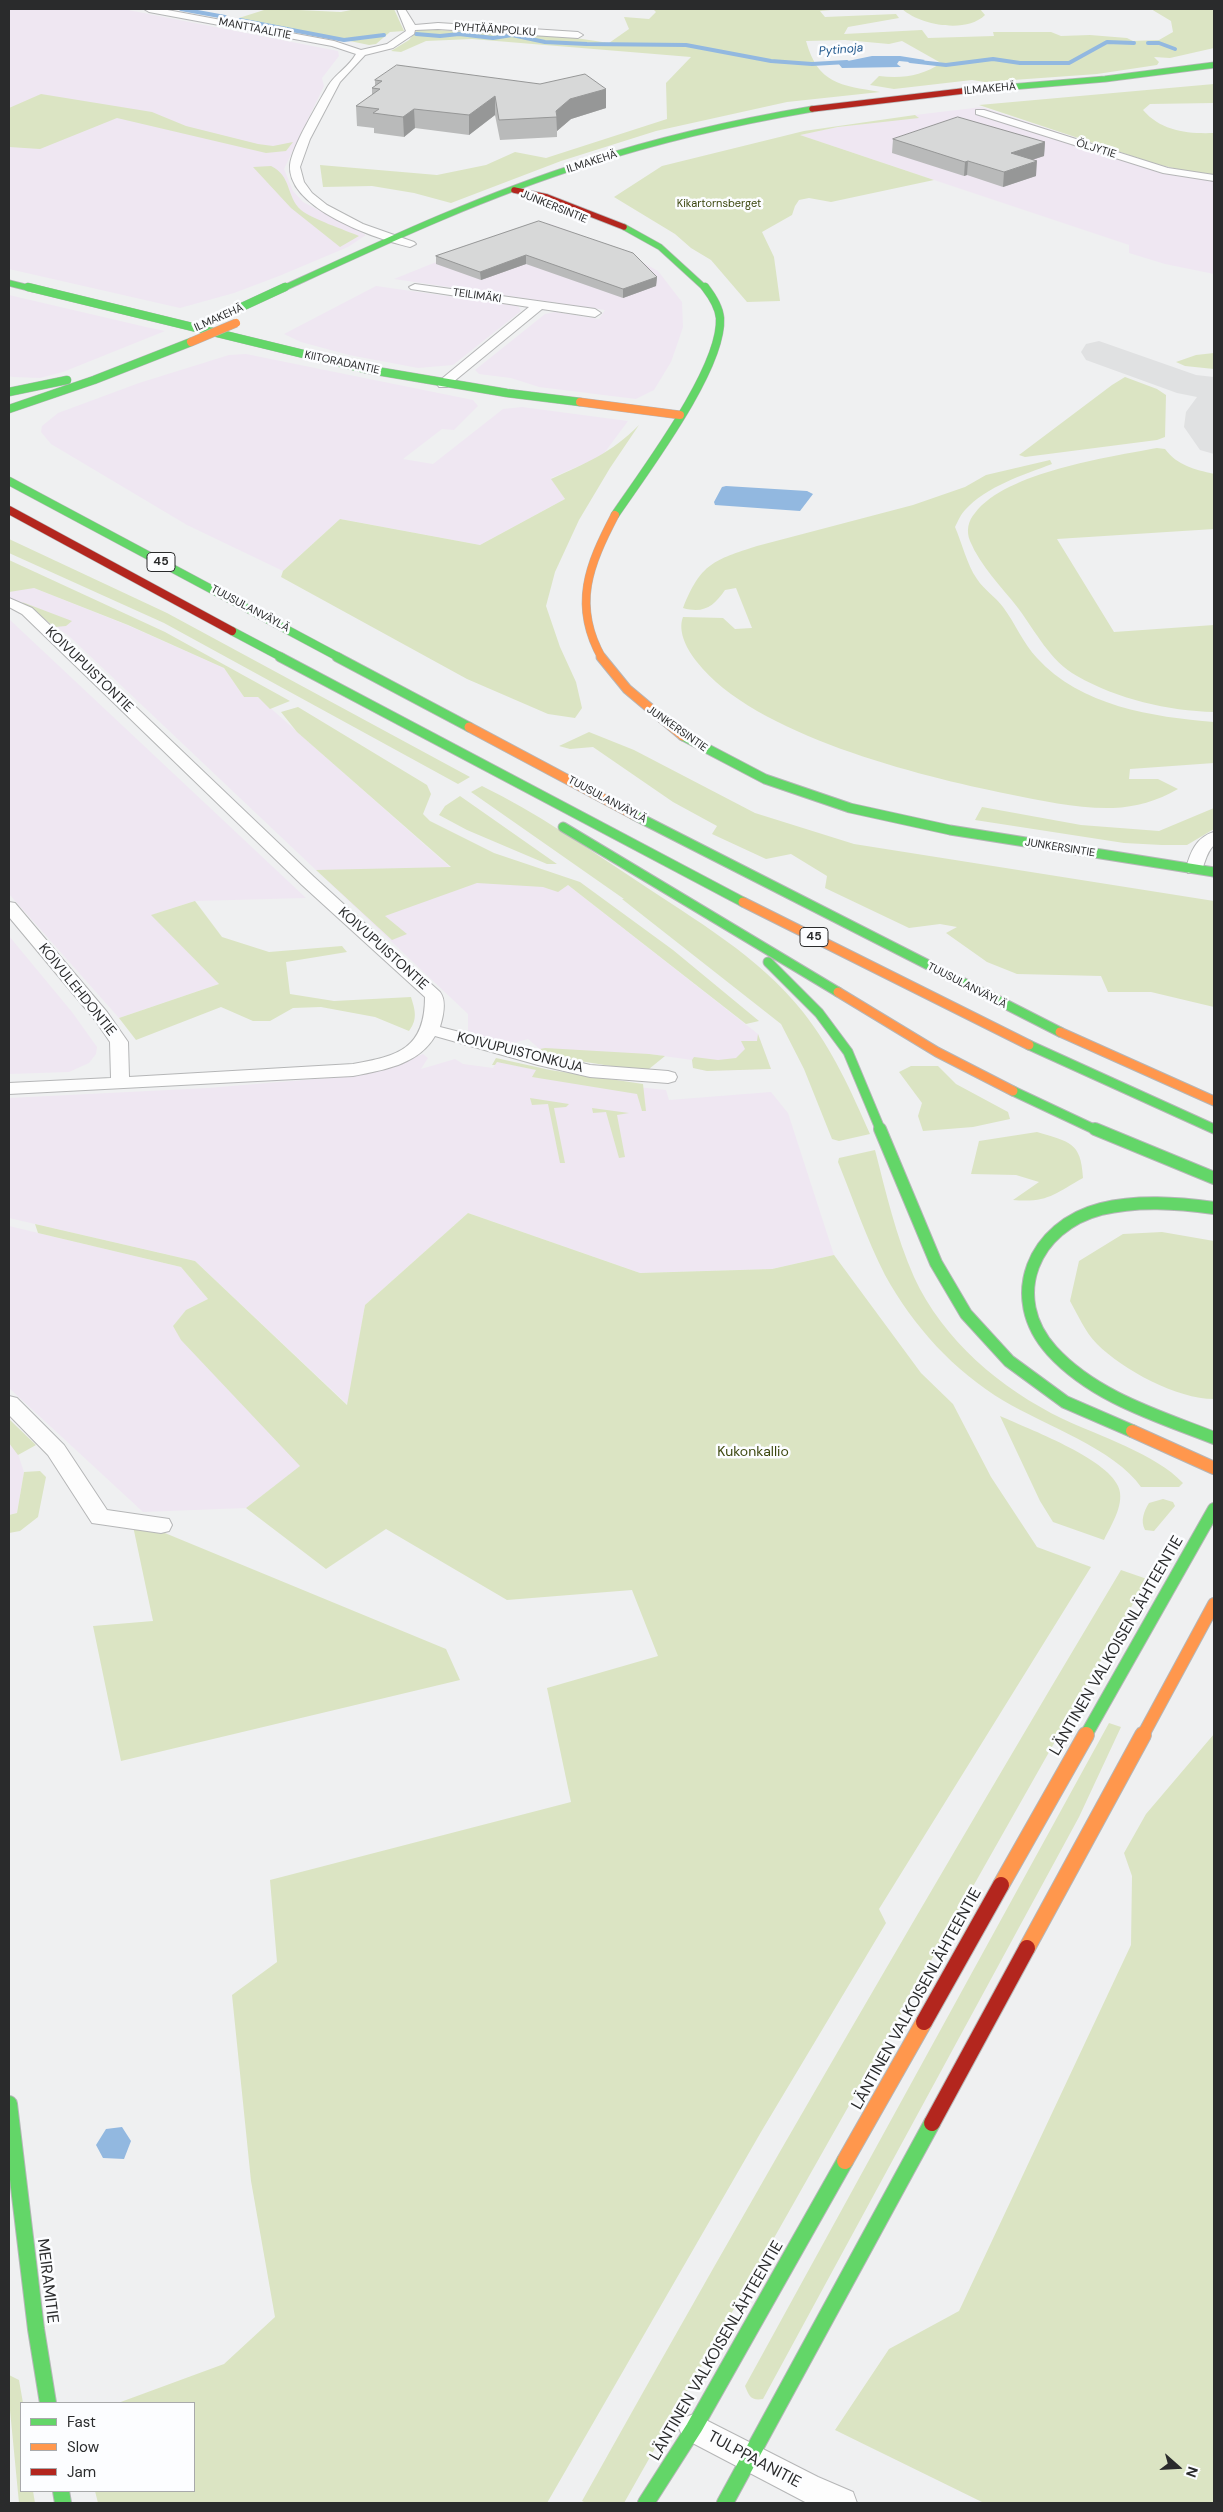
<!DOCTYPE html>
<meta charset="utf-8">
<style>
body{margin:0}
#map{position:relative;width:1223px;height:2512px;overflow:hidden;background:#eff0f1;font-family:"DM Sans",sans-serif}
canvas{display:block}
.frame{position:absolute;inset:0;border:10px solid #2a2b2c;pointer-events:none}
.legend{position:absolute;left:20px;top:2402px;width:175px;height:90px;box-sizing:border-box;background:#fcfdff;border:1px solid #a8a9ab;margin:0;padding:6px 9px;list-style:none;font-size:15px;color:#2a2b2c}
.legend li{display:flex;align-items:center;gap:10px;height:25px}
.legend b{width:25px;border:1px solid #a8a9ab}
.north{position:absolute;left:1153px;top:2442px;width:50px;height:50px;-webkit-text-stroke:4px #fcfdff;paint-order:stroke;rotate:109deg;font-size:14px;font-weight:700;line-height:20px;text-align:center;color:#2a2b2c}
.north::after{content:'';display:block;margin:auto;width:18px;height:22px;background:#2a2b2c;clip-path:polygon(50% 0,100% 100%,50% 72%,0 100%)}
</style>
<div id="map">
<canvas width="1223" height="2512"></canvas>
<div class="frame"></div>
<ul class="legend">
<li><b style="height:6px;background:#63d668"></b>Fast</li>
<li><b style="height:6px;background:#ff974d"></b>Slow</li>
<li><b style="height:6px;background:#b3261e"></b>Jam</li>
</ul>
<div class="north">N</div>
</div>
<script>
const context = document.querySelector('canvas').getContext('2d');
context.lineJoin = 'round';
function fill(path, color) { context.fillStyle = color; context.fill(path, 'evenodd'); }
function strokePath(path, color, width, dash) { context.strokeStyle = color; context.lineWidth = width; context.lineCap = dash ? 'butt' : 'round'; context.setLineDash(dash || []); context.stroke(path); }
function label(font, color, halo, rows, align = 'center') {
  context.font = font + ' "DM Sans",sans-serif'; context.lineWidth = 5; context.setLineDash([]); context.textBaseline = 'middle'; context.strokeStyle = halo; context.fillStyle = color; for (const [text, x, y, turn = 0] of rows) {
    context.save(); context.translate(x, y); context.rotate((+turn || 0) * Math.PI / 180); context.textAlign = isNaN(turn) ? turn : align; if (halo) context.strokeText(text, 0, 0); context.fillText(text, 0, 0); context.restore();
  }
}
const industrial = new Path2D(`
 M9 9H123L338 51 339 56 322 78 324 86 284 169 293 191 303 202 366 235 348 247 279 276 234 293 180 308 9 269Z
 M982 107 1156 164 1195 173 1214 175V274L1165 264 1129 253V245L799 135 838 127 918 117 915 115Z
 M548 223 622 251 658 271 682 302 683 327 678 342 671 362 654 390 636 399 539 387 511 378 479 374 475 370 545 314 555 312 599 319 605 310 394 279 466 250Z
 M376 286 518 306 521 311 453 365 418 368 349 355 301 342 284 334Z
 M9 295 146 327 165 331 63 372 40 378 13 377 9 376Z
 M246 354 473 400 478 406 454 430 442 429 403 459 433 464 503 409 522 407 628 421 602 456 551 478 565 499 480 545 340 519 283 571 187 525 51 444 41 432 42 426 58 413 139 383 229 355Z
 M23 588H34L127 625 224 668 244 697H258L451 868 568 885 758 1034 771 1069 707 1071 693 1068 692 1060 649 1054 548 1056 528 1039 507 1045 468 1031V1014L69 636 22 602 9 598V592Z
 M9 619 306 898 195 901 152 915 219 984 119 1018 9 894Z
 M9 936 72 1012 97 1047 96 1054 89 1063 69 1072 9 1074Z
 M423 1054 428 1058 421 1069 455 1059 463 1064 493 1068 497 1061 589 1082 666 1090 669 1100 771 1092 788 1113 834 1255 772 1269 640 1273 468 1213 365 1305 348 1405 195 1261 9 1218V1098L208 1088 351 1076 382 1070Z
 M9 1226 181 1267 208 1299 186 1310 173 1326 182 1340 301 1466 246 1508 143 1512 9 1388Z
 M9 1443 17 1451 24 1472 17 1513 9 1515Z`);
const green = new Path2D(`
 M277 9 341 12 356 9H394L404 31 390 32 376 44 369 45 239 18 264 10Z
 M653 9H842L820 11 825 17 896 14 899 18 848 27 844 34 922 30 928 38 994 36 993 32H1051L1061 36 1090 35 1127 38 1133 41 1159 40 1173 32 1171 21 1151 9H1214V48L1170 58 1154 57 1159 62 1157 65 1097 74 985 82 972 80 894 89 870 85 879 76C902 79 922 76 941 63L902 41 889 44 845 40 806 41C818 84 840 85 880 92L787 102 656 131 561 161 451 203 414 193 372 186 323 187 320 165 437 175 486 165 515 152 546 158 667 119 666 83 691 57 472 39 426 41 401 52 391 51 409 40 418 29 569 37 609 43 629 29 624 17 649 19 656 12Z
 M902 9H980L985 15C966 34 920 25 902 9Z
 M1214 84V103L1150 104 1143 110C1161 131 1187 134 1214 133V175L1195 173 1156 164 979 105Z
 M41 94 152 112 186 126 258 144 273 146 293 142 286 151 266 153 117 118 40 149 9 147V108Z
 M915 115 919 118 838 127 800 135 934 180 831 202 809 198 799 200 795 206 792 215 762 232 774 257 780 301 747 302 711 260 691 248 675 234 614 197 662 166 804 131Z
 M271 166C292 176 286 197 301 210 312 219 345 230 359 236L340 247 291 208 253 167Z
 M1214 353V369L1185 366 1176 362 1196 355Z
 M1125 377 1157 389 1166 395 1165 437 1157 440 1025 457 1019 455 1112 385Z
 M639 425 610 468 579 520 555 572 546 606 560 647 576 682 582 708 575 718 548 714 467 679 281 577 283 571 340 519 480 545 565 499 551 479C588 462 610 454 639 425Z
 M1157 448 1165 449C1178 466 1194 469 1214 474V529L1057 539 1114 632 1214 625V712C1168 711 1117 699 1077 676 1050 661 1036 632 1018 608 1001 586 981 567 970 541 966 531 968 521 975 513 1006 472 1109 457 1157 448Z
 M1050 460 1052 464C1023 475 987 486 965 510 961 514 958 521 955 527 962 543 967 565 977 579 984 590 996 597 1003 607 1015 623 1023 643 1037 658 1080 706 1153 717 1214 722V763L1130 769 1129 779H1158L1178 789C1157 801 1136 807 1113 808 1078 809 1043 801 1008 794 919 776 754 735 697 662 688 651 677 632 683 617L723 618 735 629 752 628 736 588 725 590C714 606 704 614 683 608 701 563 714 560 757 546L913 505 965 487 986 475Z
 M9 539 167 613 470 777 458 784 164 623 9 553Z
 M9 560 165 632 290 701 270 709 258 697H244L224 668 128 625 34 588 9 592Z
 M22 602 72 621 66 626 55 627Z
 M298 707 427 785 431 794 423 814 430 821 494 853 580 882 673 950 759 1021 746 1024 568 885 558 892 543 887 477 883 385 916 407 934 392 940 316 870 451 867 297 732 281 712Z
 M589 732 634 750 755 813 854 844 1214 901V1007L1151 992H1108L1101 976 1017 974 987 962 946 933 957 927 940 924 909 928 825 888 827 876 791 854 766 859 712 834 717 826 673 802 593 747 570 749 559 746Z
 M482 786C536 812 587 848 637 881 695 920 759 956 803 1012 833 1050 851 1091 870 1134L839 1141 832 1139 804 1069 781 1024 622 899H624L471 792Z
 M460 796 557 864H547L467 830 439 815 445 806Z
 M982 807 1081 825 1159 831 1214 808V829L1187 845H1162L1124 843 975 820Z
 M195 901 222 937 269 952 342 946 347 952 286 962 290 994 334 1001 411 997C415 1010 418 1019 409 1031L375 1017 321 1007 293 1008 270 1021H253L221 1007 136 1040 119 1018 219 984 151 915Z
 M758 1034 771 1069 707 1071 693 1068 692 1060 694 1057 718 1060 736 1058 745 1049 741 1041H757Z
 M545 1048 649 1054 665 1056 649 1069H630L548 1056 540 1049Z
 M496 1058 550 1070 643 1084 646 1111H642L637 1094 532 1077 536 1070 497 1062 495 1065H492Z
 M911 1066H938L956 1084 1008 1112 1010 1119 973 1127 923 1131 918 1116 922 1103 899 1072Z
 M530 1098 569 1104 566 1107 554 1108 565 1163H560L548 1104 532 1105Z
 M592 1108 629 1113 617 1115 625 1157 619 1158 606 1112 593 1113Z
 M1037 1132C1069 1142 1081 1141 1083 1178 1054 1194 1048 1203 1013 1200L1039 1182 1016 1175 971 1174 979 1141Z
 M875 1150C886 1193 896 1236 914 1277 943 1340 1001 1389 1063 1419 1099 1436 1156 1454 1183 1483L1179 1487H1141C1115 1449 1044 1425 1004 1401 954 1371 913 1326 885 1275 867 1240 853 1199 838 1162L839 1158Z
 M468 1213 640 1273 772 1269 834 1255 921 1373 953 1404 991 1477 1037 1547 1091 1567 879 1909 886 1923 761 2132 547 2503H98L95 2491H194V2403H118L224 2364 275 2317 251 2181 232 1995 277 1962 270 1880 571 1802 547 1688 658 1656 632 1590 507 1600 386 1529 326 1569 246 1508 300 1466 181 1340 173 1326 186 1310 208 1299 181 1267 38 1233 35 1224 195 1261 347 1405 365 1305Z
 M1162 1232 1214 1241V1399C1177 1399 1123 1370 1097 1344 1085 1332 1078 1315 1070 1301L1079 1261 1123 1234Z
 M1000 1416C1029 1429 1106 1458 1118 1486 1126 1503 1111 1525 1104 1540L1053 1522 1040 1501Z
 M9 1419 36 1445 18 1455 9 1443Z
 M40 1471 46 1477 38 1517 20 1531 9 1533V1515L17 1513 24 1472Z
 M1163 1499 1173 1502 1175 1506 1154 1531 1145 1530C1140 1521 1144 1511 1149 1503Z
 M133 1526 160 1531 446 1649 460 1680 121 1761 93 1626 153 1621Z
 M1121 1570 1147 1579 624 2503H586L582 2501C757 2188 937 1878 1121 1570Z
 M1109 1723 1121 1727 1079 1817 763 2399C751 2401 749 2396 745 2386Z
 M1214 1734V2503H984L835 2430 889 2349 959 2311 1131 1945 1132 1876 1124 1853 1146 1814Z
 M9 2375 19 2380 23 2403 21 2491H33L35 2503H19L9 2400Z`);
const water = new Path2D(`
 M872 56H900L925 60 920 63 899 61 897 64 901 67 842 68 838 63Z
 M726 486 807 491 813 494 800 511 715 505 714 502 722 487Z
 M122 2127 131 2141 124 2159 103 2158 96 2145 106 2129Z`);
const stream = new Path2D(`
 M181 9 225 17
 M240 20 344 40 384 35
 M416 34 440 36 459 34 493 38 512 35 545 42 587 44 686 45 771 61 812 64 847 62
 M1148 43H1159L1175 49
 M910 61 946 65 993 59 1020 63H1069L1107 42 1134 43`);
const taxiway = new Path2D(`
 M1099 341 1196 375 1214 377V454L1200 450 1184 427 1186 412 1197 397 1177 393 1086 360 1081 352 1086 344Z`);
const street = new Path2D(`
 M144 9H162L334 41 361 50 387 44 406 31 397 9H405L415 25 438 23 578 32 583 35 578 38 438 29 415 30 414 34 393 48 365 55 340 82 310 139 300 167 304 182 312 193 327 205 363 224 414 242 416 244 410 247C377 239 287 209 290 165 292 146 318 104 328 86 335 74 349 67 356 54L332 46 149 12Z
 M976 110H984L1168 168 1214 175V181L1163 173 976 114Z
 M415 284 595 309 601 313 595 317 542 309 447 387H439L437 384 439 381 529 307 411 289 409 287Z
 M9 598 32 608 314 877 440 992C447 1001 443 1017 440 1027L590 1065 668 1071 675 1073 677 1077 675 1081 668 1083 590 1077 538 1065 435 1036C418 1065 383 1070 353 1076L9 1094V1083L111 1078 110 1042 95 1020 9 917V902L15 903 107 1012 128 1042 129 1077 353 1064C398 1056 425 1049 425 997L302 885 22 614 9 607Z
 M1214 832V845C1205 854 1206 863 1200 873H1188L1186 869C1190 853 1196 837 1214 832Z
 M9 1396 17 1398 64 1445 107 1510 169 1519 172 1525 169 1531 161 1533 92 1523 48 1455 9 1415Z
 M694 2414 818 2477 853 2492 857 2503H807L683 2438 679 2428 683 2418Z`);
const fastFar4 = new Path2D(`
 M963 91 1105 79 1214 65
 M624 227 660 247 706 289
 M9 283 33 289
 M282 289C382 243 482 196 587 163 661 139 736 122 812 109`);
const fastFar3 = new Path2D(`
 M28 287 365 369 507 393 580 402
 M218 318 285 287
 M9 392 67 380
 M9 409 94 380 191 342
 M9 481 340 658
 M615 515C644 472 723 368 720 318 719 306 712 296 705 287
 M232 631 283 658`);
const fastFar2 = new Path2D(`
 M280 657 743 902
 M337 657 469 727
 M683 736 765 779 850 808 950 830 1214 872
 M634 815 1060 1032
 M563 827 838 992
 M768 962 819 1013 848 1052 881 1131
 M1029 1045 1214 1129
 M1013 1091 1098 1131`);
const fastFar1 = new Path2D(`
 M880 1129 936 1263 966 1314 1009 1361 1065 1402 1132 1431
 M1095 1129 1214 1178
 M1214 1208C1177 1203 1138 1200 1101 1209 1034 1226 1003 1297 1052 1351 1094 1397 1158 1416 1214 1438
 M1086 1735 1214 1509`);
const fast = new Path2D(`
 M9 2104 36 2329 48 2403
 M61 2491 63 2503
 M646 2503 694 2428 845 2161
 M725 2503 932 2123`);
const slowFar3 = new Path2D(`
 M580 402 680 415
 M602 658C572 605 589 565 615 515`);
const slowFar2 = new Path2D(`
 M601 657 627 689 683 736
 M469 727 634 815
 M743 902 1029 1045
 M838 992 937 1052 1013 1091
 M1060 1032 1214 1101`);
const slowFar1 = new Path2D(`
 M1132 1431 1214 1468
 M1142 1737 1214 1604`);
const slow = new Path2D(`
 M1001 1885 1086 1735
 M1027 1948 1143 1735
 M845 2161 924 2022`);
const jamFar2 = new Path2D(`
 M812 109 963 91
 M514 190 547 197 624 227`);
const jamFar1 = new Path2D(`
 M9 510 232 631`);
const jam = new Path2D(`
 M924 2022 1001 1885
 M932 2123 1027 1948`);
const slowBridge = new Path2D(`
 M191 342 236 323`);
const wall = new Path2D(`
 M375 80 540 84 606 89V108L571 119 557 131V137L500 140 495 115 469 135 415 128 404 137 374 133V128L357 126 356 106 372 95V88L375 86Z
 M893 139 1045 142 1044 156 1032 160 1036 176 1003 187 967 175 964 176 892 153Z
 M539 221 657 277 656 286 623 298 526 264 481 280 436 264V256Z`);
const shadedWall = new Path2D(`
 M606 89V108L571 119 557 131 556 111 570 99Z
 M495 96V115L469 135V115Z
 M414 109 415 128 404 137 403 117Z
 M1045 142 1044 156 1010 167 1011 153Z
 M968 161 967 175 964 176 965 162Z
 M1037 161 1036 176 1003 187 1004 172Z
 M526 255V264L481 280 480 272Z
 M657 277 656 286 623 298V289Z`);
const building = new Path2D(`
 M397 65 540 84 585 74 606 89 570 99 556 111 557 117 499 120 495 96 469 115 414 109 403 117 373 113 379 109 356 106 380 89 372 88 382 81 375 80Z
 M958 117 1045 142 1011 153 1037 161 1004 172 968 161 965 162 893 139Z
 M539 221 633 253 657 277 623 289 526 255 480 272 436 256Z`);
const farStreetnames = [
 ["MANTTAALITIE",255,29,11],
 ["PYHTÄÄNPOLKU",495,30,4],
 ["ILMAKEHÄ",990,89,-5],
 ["ÖLJYTIE",1096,149,17],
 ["ILMAKEHÄ",592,162,-18],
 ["JUNKERSINTIE",554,207,22],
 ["TEILIMÄKI",477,296,8],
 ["ILMAKEHÄ",219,318,-24],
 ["KIITORADANTIE",342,363,12],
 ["TUUSULANVÄYLÄ",250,609,28],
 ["JUNKERSINTIE",677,729,35],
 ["TUUSULANVÄYLÄ",607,800,28],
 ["JUNKERSINTIE",1060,848,9],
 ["TUUSULANVÄYLÄ",967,986,27]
];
const farParknames = [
 ["Kikartornsberget",719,204]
];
const farWaternames = [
 ["Pytinoja",841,50,-5]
];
const shields = [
 [161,562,28],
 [814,937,28]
];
const shieldNames = [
 ["45",161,562],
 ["45",814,937]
];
const streetNames = [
 ["KOIVUPUISTONTIE",89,670,44],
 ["KOIVUPUISTONTIE",383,949,42],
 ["KOIVULEHDONTIE",77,990,51],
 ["KOIVUPUISTONKUJA",520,1053,14]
];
const parkNames = [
 ["Kukonkallio",753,1452]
];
const nearStreetnames = [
 ["LÄNTINEN VALKOISENLÄHTEENTIE",1117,1646,-60],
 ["LÄNTINEN VALKOISENLÄHTEENTIE",917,1999,-61],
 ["MEIRAMITIE",47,2281,83],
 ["LÄNTINEN VALKOISENLÄHTEENTIE",717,2351,-60],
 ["TULPPAANITIE",754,2460,28]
];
fill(industrial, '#efe7f2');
fill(green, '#dbe4c3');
fill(water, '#92b8e0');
strokePath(stream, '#92b8e0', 4);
fill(taxiway, '#e0e1e2');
strokePath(street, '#b5b6b7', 2);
strokePath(fastFar4, '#b5b6b7', 7);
strokePath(fastFar3, '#b5b6b7', 9);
strokePath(fastFar2, '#b5b6b7', 11);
strokePath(fastFar1, '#b5b6b7', 14);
strokePath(fast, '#b5b6b7', 18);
strokePath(slowFar3, '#b5b6b7', 9);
strokePath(slowFar2, '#b5b6b7', 11);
strokePath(slowFar1, '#b5b6b7', 14);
strokePath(slow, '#b5b6b7', 18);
strokePath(jamFar2, '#b5b6b7', 7);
strokePath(jamFar1, '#b5b6b7', 9);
strokePath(jam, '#b5b6b7', 18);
fill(street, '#fdfdfd');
strokePath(fastFar4, '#63d668', 5.5);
strokePath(fastFar3, '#63d668', 8);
strokePath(fastFar2, '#63d668', 9);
strokePath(fastFar1, '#63d668', 12);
strokePath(fast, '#63d668', 16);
strokePath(slowFar3, '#ff974d', 8);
strokePath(slowFar2, '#ff974d', 9);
strokePath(slowFar1, '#ff974d', 12);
strokePath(slow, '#ff974d', 16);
strokePath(jamFar2, '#b3261e', 5.5);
strokePath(jamFar1, '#b3261e', 8);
strokePath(jam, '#b3261e', 16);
strokePath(slowBridge, '#b5b6b7', 9, []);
strokePath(slowBridge, '#ff974d', 8);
fill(wall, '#b9baba');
fill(shadedWall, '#969797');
fill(building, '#d7d8d8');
strokePath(building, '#969797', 1);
label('11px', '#2a2b2c', '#fcfdff', farStreetnames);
label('11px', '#3c470f', '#fcfdff', farParknames);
label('italic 12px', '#1e568b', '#fcfdff', farWaternames);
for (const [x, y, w] of shields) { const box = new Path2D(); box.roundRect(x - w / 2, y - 9.5, w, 19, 4); context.fillStyle = '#fcfdff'; context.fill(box); strokePath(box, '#2a2b2c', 1); }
label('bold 12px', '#2a2b2c', null, shieldNames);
label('14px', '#2a2b2c', '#fcfdff', streetNames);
label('14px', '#3c470f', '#fcfdff', parkNames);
label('16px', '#2a2b2c', '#fcfdff', nearStreetnames);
</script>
